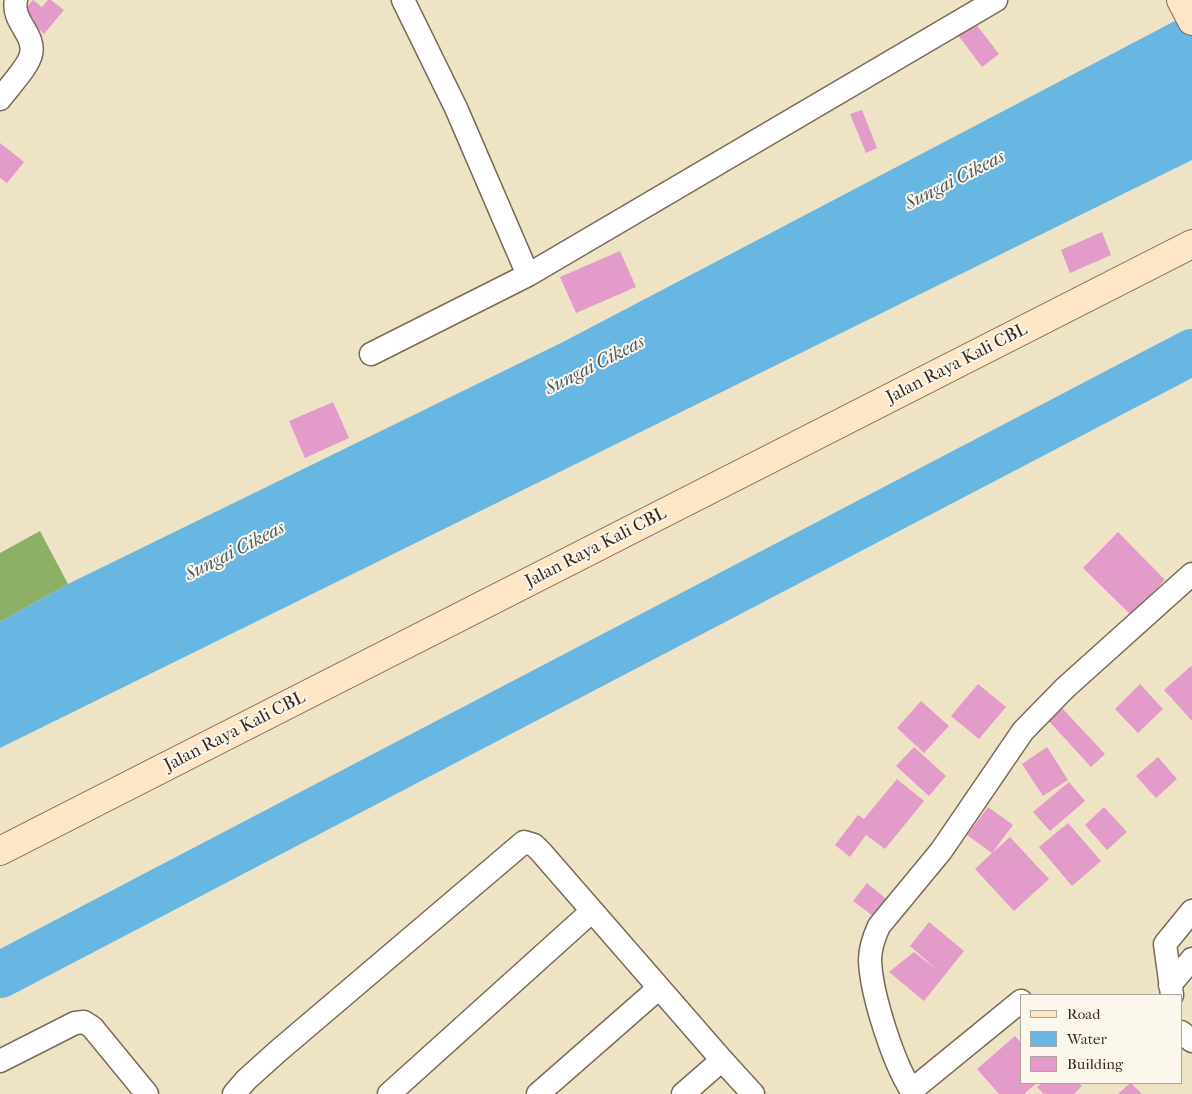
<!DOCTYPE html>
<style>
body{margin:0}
#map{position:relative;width:1192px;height:1094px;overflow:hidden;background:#efe3c5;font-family:"IM FELL French Canon",serif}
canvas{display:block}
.legend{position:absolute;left:1020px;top:994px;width:162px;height:90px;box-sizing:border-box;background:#fbf7ec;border:1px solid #aea59a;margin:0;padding:6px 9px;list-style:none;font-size:15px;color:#3b2a1e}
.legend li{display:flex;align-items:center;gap:10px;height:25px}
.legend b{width:25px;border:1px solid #aea59a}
</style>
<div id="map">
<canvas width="1192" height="1094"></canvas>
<ul class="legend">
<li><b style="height:6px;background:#fee5c5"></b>Road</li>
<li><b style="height:14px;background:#67b7e2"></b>Water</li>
<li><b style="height:14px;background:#e39bca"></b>Building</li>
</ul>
</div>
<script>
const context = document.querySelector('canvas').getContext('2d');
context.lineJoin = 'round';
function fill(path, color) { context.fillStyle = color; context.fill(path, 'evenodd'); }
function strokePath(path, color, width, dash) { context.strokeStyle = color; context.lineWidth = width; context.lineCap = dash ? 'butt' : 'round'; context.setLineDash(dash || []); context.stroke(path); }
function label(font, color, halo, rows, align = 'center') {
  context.font = font + ' "IM FELL French Canon",serif'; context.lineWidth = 4; context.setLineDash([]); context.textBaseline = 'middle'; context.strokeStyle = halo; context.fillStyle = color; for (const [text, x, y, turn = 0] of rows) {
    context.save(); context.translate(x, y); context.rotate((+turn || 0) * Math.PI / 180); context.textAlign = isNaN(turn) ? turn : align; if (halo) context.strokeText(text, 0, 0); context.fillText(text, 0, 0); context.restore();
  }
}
const forest = new Path2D(`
 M40 531 68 584 0 622V553Z`);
const water = new Path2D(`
 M1192 12V160L0 748V622L68 584 563 342Z`);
const river = new Path2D(`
 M0 975 1192 352`);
const building = new Path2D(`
 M33 0 42 7 48 0H51L64 10 44 34 21 13Z
 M972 19 999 54 982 67 955 31Z
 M862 110 877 148 866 153 850 114Z
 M0 143 24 162 7 183 0 178Z
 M1102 232 1111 255 1070 273 1061 250Z
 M620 251 636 287 576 313 560 277Z
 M333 402 349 438 305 458 289 421Z
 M1118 532 1165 580 1131 615 1083 568Z
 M1191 666 1192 667V721L1164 690Z
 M978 684 1006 707 979 739 951 716Z
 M1140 684 1163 709 1138 733 1115 709Z
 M921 701 949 726 924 753 897 728Z
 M1061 707 1105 754 1091 767 1047 719Z
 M914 747 946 776 929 796 896 766Z
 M1047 747 1068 780 1043 796 1022 764Z
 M1158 757 1177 779 1156 798 1136 776Z
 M897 779 924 801 885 849 866 835 850 857 835 845 858 815 864 819Z
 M1069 782 1085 801 1050 831 1033 812Z
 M988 807 1013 825 992 853 1010 837 1049 879 1014 911 975 869 992 853 967 835Z
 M1104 807 1127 832 1107 850 1085 825Z
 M1068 823 1101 861 1072 886 1039 847Z
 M867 883 890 902 877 919 853 901Z
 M929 922 964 951 924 1001 889 972 914 952 937 970 910 946Z
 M1015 1036 1021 1043V1083H1037L1024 1094H999L977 1069Z
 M1042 1083H1079L1082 1086 1074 1094H1044L1037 1087Z
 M1131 1083 1142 1094H1118L1130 1083Z`);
const minor = new Path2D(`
 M403 0 456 108 528 275
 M0 99C8 88 29 66 31 54 36 35 11 21 16 0
 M371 354 528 275 996 0
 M1170 985 1192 959
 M1172 995 1165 944 1192 911
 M1181 1032 1192 1041
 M722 1060 753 1094
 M0 1061 75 1023 84 1022 92 1027 147 1094
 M912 1090 1021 1001
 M234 1094 246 1080 277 1052 524 842 534 845 541 852 722 1060 683 1094
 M389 1094 591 912
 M538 1094 659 988
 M914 1094C894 1067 871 993 870 960 870 948 874 937 879 926L941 851 1023 731 1065 688 1192 574`);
const secondary = new Path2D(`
 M1181 0 1192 21
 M0 851 1192 244`);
const streetNames = [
 ["Jalan Raya Kali CBL",957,364,-27],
 ["Jalan Raya Kali CBL",596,548,-27],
 ["Jalan Raya Kali CBL",235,732,-27]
];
const waterNames = [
 ["Sungai Cikeas",955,181,-27],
 ["Sungai Cikeas",595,366,-27],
 ["Sungai Cikeas",235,552,-27]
];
fill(forest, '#8cb066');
fill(water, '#67b7e2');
strokePath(river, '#67b7e2', 46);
fill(building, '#e39bca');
strokePath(minor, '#7a6b58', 25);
strokePath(secondary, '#7a6b58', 30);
strokePath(minor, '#fff', 22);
strokePath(secondary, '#fee5c5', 28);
label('18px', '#3b2a1e', '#fbf7ec', streetNames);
label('italic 19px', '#4a5b63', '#fbf7ec', waterNames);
</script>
